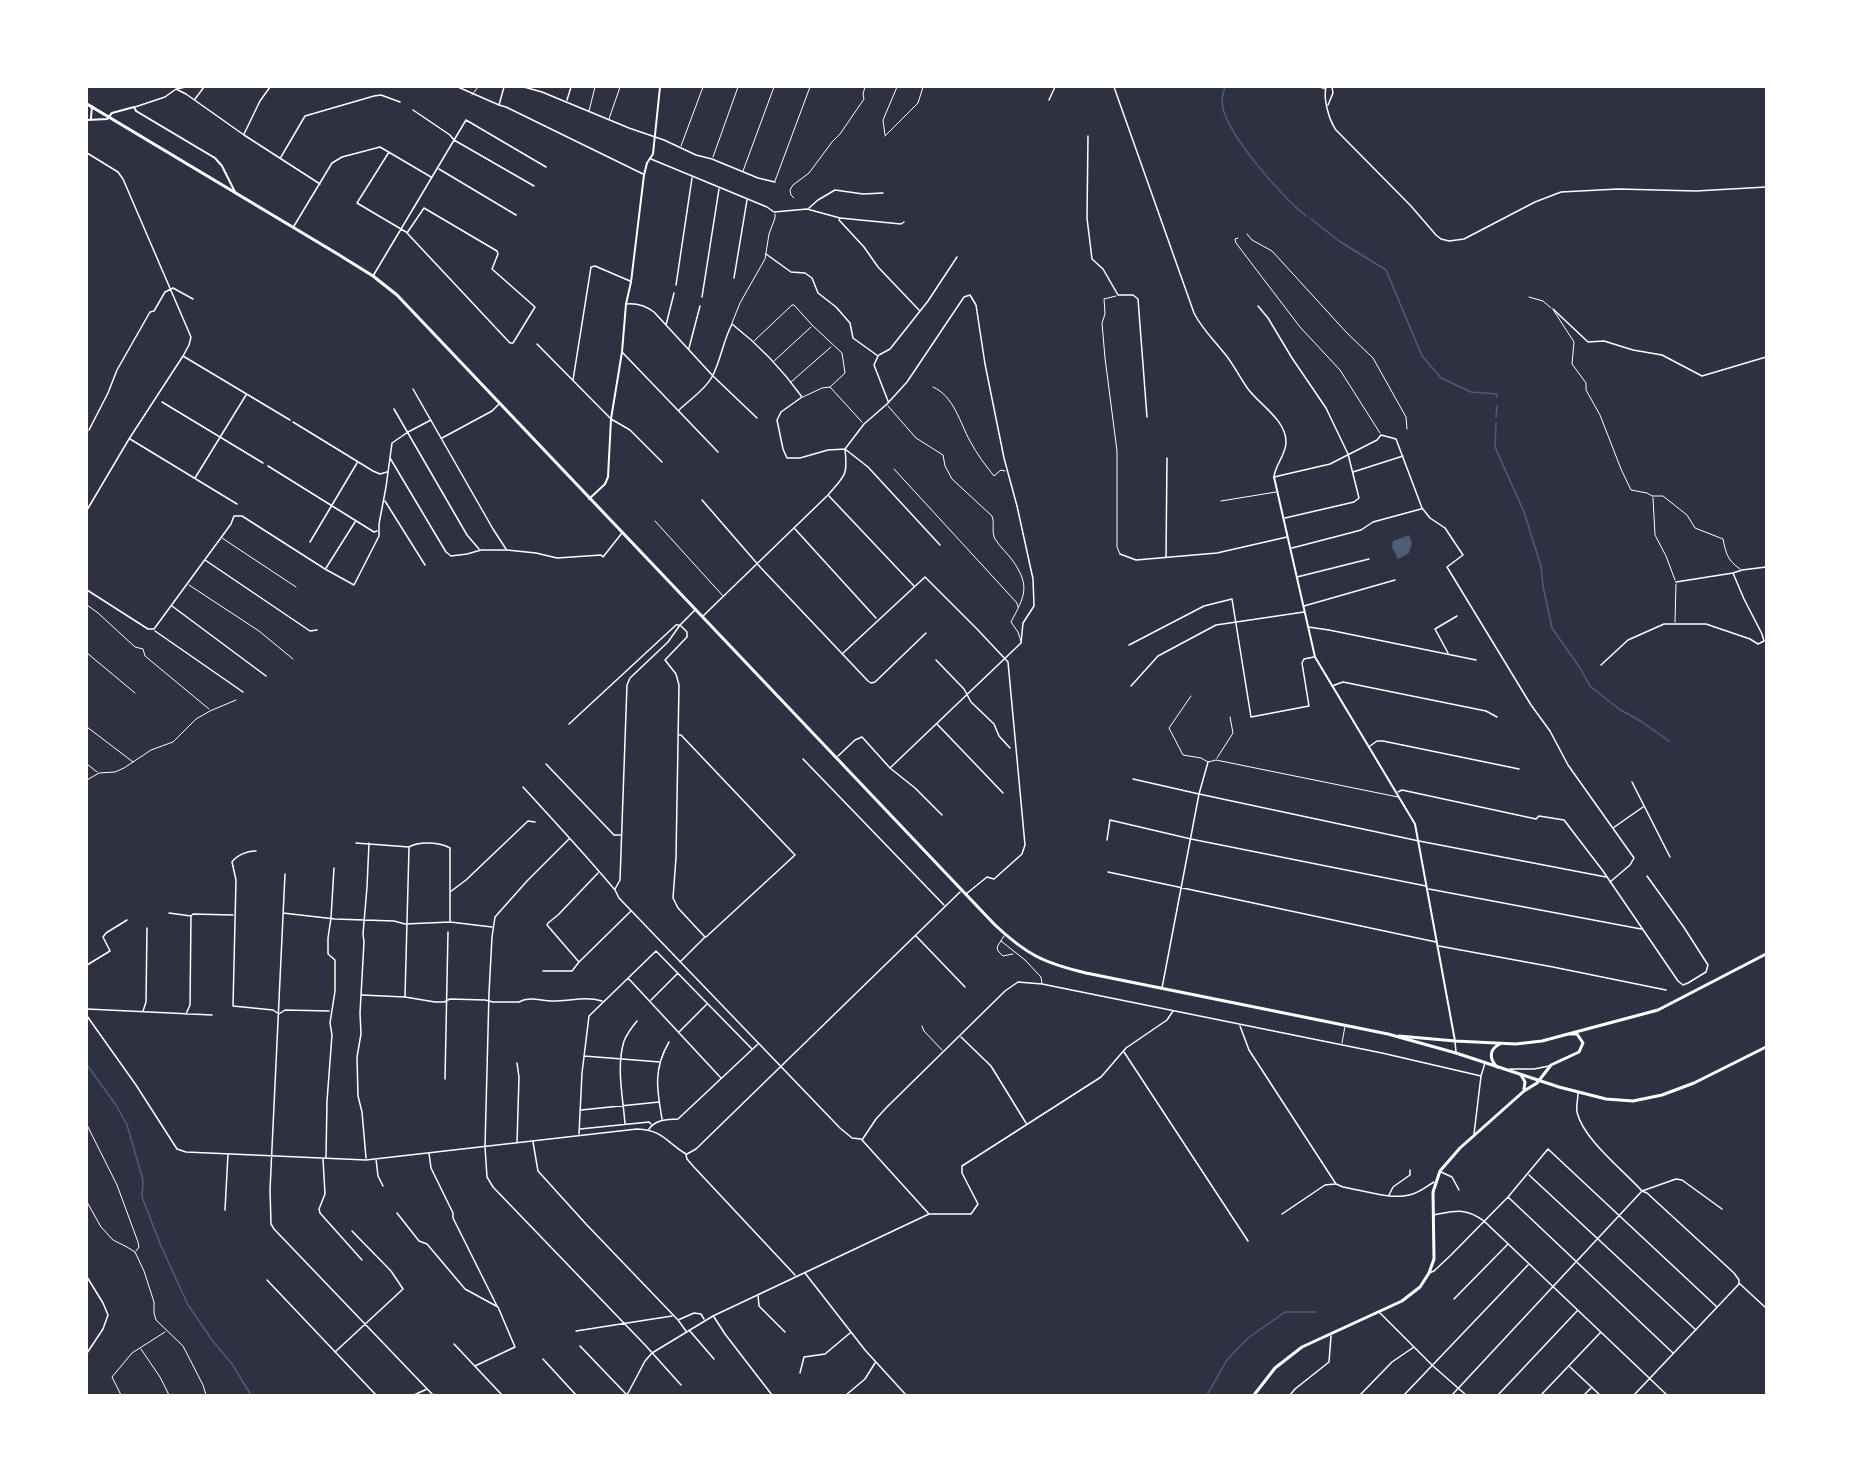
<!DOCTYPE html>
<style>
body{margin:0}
#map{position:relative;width:1853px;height:1482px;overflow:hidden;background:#2d3142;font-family:"Exo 2",sans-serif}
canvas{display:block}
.frame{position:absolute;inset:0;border:88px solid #fff;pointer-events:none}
</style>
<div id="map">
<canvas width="1853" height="1482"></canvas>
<div class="frame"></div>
</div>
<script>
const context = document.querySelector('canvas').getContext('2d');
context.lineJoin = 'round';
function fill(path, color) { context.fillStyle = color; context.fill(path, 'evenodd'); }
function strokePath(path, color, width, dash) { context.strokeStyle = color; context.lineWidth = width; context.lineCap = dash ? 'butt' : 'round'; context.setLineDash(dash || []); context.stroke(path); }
const water = new Path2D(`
 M1409 535 1412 543 1409 553 1398 559 1392 547 1393 541Z`);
const stream = new Path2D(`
 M1225 87C1224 91 1222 96 1222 101 1222 130 1283 198 1306 216
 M1311 219 1339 241 1386 270 1422 356 1441 378 1471 392 1497 394V397
 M1496 417 1497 406
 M1496 423 1495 447 1524 512 1541 566 1543 586 1552 628 1580 668 1590 686 1619 709 1642 722 1669 741
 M87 1065 116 1105 127 1125 143 1180 142 1197 161 1246 188 1305 212 1340 232 1364 251 1395
 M1207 1395 1227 1360 1248 1338 1285 1312H1316`);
const service = new Path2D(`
 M1319 87 1325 89
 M472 95 478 87
 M589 111 595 87
 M609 119 620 87
 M885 135 883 120 897 87
 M885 136 918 103 923 87
 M681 146 703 87
 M713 157 738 87
 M743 171 774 87
 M775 181 810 87
 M794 198 791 195 790 190 793 185 809 173 832 142 840 134 864 99 863 94 865 87
 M1247 234 1252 240 1272 251 1347 333 1373 358 1406 417 1407 429
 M1238 238 1235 239 1236 243 1300 327 1340 370 1380 433
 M1116 296 1104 299 1105 314 1102 323 1105 358 1117 451V547L1120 554
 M1529 297 1543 301 1551 308
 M1554 311 1574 342 1572 364 1586 383V390L1600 415 1621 469 1631 490 1647 493 1652 496H1663L1687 515 1695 528 1723 539C1726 553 1727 560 1740 569
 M732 323 740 303 765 259 769 234 775 218V214
 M754 341 792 305H794L812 325 842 353 845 373 830 387
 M774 361 811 327
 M791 382 831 347
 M933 387C954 396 960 423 970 441 977 454 985 465 994 476L1001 470 1005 471
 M803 397 822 388 830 387 862 422
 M888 406 916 438 943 455 945 466 952 479 992 516C995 524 991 531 995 539 1000 547 1008 554 1013 561 1031 587 1024 597 1011 622L1018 632 1021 641
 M894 469 1017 603 1018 607
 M1653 498 1655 535 1666 556 1675 580
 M1221 501 1276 492
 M655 521 724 597
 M222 538 296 587
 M189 585 259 631 293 659
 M87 605 98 613 135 647 143 649 145 656 209 709
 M1675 622 1676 584
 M87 653 135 693
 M1191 696 1169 728 1183 755 1201 758 1208 762 1216 760 1398 797
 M87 727 133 762
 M1217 758 1233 733 1230 717
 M87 764 97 772
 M87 780 99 773 115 772 124 768 151 750 173 742 196 719 210 711 236 700
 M1004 936 997 947 998 951 1003 956 1013 954
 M1001 941 1025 960 1041 977 1042 984
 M922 1026 924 1031 942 1050
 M1342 1043 1345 1026
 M87 1125 117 1185 138 1242 139 1247 136 1251
 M87 1202 101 1227 113 1240 127 1247 135 1252 144 1271 154 1302V1313L156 1320 183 1346 203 1385 206 1395
 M141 1349 160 1377 169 1395
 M121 1395 112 1377 132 1353 165 1332`);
const minor = new Path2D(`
 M458 87 499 105 504 87
 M524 87 542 92 629 128 664 140 696 155 712 159 758 178 775 182
 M1114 87 1194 313C1202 329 1214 340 1225 354 1234 365 1240 378 1248 389 1260 405 1286 420 1286 442 1286 455 1275 465 1274 477L1330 464 1377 440 1381 435 1396 439 1422 508 1430 518 1445 528 1463 555 1447 567 1531 705 1550 731 1568 765 1634 858 1630 865 1610 882
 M1326 87C1323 99 1329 120 1336 130L1411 206 1436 235 1441 239 1449 241 1464 239 1535 202 1561 192 1618 189 1696 191 1766 187
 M176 89 186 94 244 135 320 184
 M195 99 204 87
 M567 100 571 87
 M1049 100 1055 87
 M499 105 506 107 643 174
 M1328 105 1333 93 1332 87
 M135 107 165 97 176 89 186 87
 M413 110 450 135 454 140 534 186
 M244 134 260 101 270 87
 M1088 136 1087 218 1092 259 1103 269 1118 295H1133L1138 299 1147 417
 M389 152 357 203 406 232
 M87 153 118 172 123 179 191 337 189 345 183 356 129 439 87 510
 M281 157 305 116 374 96 381 95 400 102
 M651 159 767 207 774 212 807 209 840 218 901 224 904 222
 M439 169 516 215
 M424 208 497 251 498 254 492 269 535 307 513 343H510L407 233Z
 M809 208 818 200 835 190 863 194 883 193
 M840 218 839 220 864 247 878 267 919 310
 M294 226 332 163 342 157 380 147 431 177
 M766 254 791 272 805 273 812 278 818 293 836 307 850 323 853 338 878 356 874 365 888 401
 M373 276 466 120 546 167
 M734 278 747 200
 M676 285 692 178
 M702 297 719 189
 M626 304C636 303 646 306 654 312L713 376 757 418
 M1258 306 1268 318 1292 358 1326 408 1348 454 1359 498 1354 502 1285 518
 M1553 309 1588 342 1604 341 1633 350 1662 355 1702 376 1766 357
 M666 325 674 293
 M537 344 611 419 630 430 662 462
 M689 348 700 306
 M622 352 718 452
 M879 355 890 349 928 301 957 257
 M183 356 290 420
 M573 380 591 267 595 266 630 281
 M413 389 493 529 506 549
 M162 402 263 463
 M394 409 467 535 479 549
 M679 410C689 400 705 390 712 377 721 360 723 341 732 324 759 345 782 369 802 397L781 412 777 420 783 449 787 458H800L828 450 845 449 868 467 940 545
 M293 422 373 471 380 474 387 472
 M89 430 108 393 117 370 150 312 154 311 165 292 173 288 193 299
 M442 438 492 411 499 404
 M130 439 237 504
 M390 458 446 552 451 556 467 554 481 550H507L536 553 557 558 601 555 603 557 622 533
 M268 466 374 532 377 531
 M1353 472 1403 456
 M195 478 246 395
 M829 496 914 586
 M702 500 761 568 868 681 871 683 875 682 926 633
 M385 501 425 565
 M795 529 876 618
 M310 542 357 463
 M1292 548 1346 534 1361 530 1373 522 1421 509
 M1120 554 1136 560 1217 553 1287 537
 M1166 557 1167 458
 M205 560 310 631 317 630
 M326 568 355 522
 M1297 577 1369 559
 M1676 582 1733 573 1742 570 1766 567
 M87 590 148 629H154L231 524 234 516H242L325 569 354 585 379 536V524L386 487 392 443 408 432 431 420
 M172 606 266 676
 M1304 606 1395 580
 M703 616 828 495C845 475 848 476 845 449L864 424 887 404 907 382 964 297 970 295 976 305 985 364 1004 458 1017 506 1033 579 1034 606 1023 623 1021 643 890 768
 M680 625 687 632V637L665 660 676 674 679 685 676 858 673 898 678 908 705 937 680 962
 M1308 627 1329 630 1476 660
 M155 631 243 692
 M1129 645 1204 606 1232 599 1251 717 1309 706 1302 663 1304 659 1314 657
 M1448 653 1435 629 1457 616
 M842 654 925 577 977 629 1008 662 1025 845 1022 854 994 879 987 877 966 894
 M936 660 964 689 971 702 994 724 999 736 1010 748
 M1601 665 1628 640 1664 624H1706L1750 639 1758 644 1764 641 1762 634 1744 599 1733 573
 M1131 686 1158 656 1216 625 1304 612
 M1332 686 1343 682 1486 711 1497 717
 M569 724 676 625H679
 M937 724 1003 793
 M678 735H681L795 855 706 937
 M1370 746 1377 741H1383L1519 769
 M838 756 855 740 862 737 890 768 915 788 942 815
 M803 759 944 905
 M546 764 614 835H622
 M1133 779 1199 794 1419 841 1606 877
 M1632 782 1670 857
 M523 787C554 821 585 854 615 890L619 898 840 1128 852 1138 861 1139
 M1398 792 1402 790 1536 819 1539 816 1564 820 1603 871 1678 981 1683 985 1688 983 1706 972 1708 965 1683 926 1647 876
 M1613 828 1643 807
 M569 839 527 881 495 917 492 937 489 993 485 1147 487 1177 493 1187 646 1346 681 1385
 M1107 840 1110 820 1191 839 1426 886
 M356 843 409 847C419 841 440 842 450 848V921
 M256 851C248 850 236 856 232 862L236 880 233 1006 273 1010 279 1014 285 1010 329 1011
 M1108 872 1436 942
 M285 874 270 1190 271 1224 274 1229 433 1395
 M615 889 620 880 627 685 630 678 668 642 680 625 695 610
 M1429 889 1641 929
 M450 892 466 880 528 821 535 822
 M169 913 191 916 193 914 233 915
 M283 913 335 919 394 921 405 924 450 922 492 927
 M916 936 965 987
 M1439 946 1553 967 1666 990
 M579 962 547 925 548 923 558 915 598 873
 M87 965 110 951 103 937 106 933 127 920
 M543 971H572L579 962 631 911
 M628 978 721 1078
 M1162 988 1199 794 1208 762
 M362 995 405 997 435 1002H444L450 999 485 1000 493 1002H519C530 996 541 1001 553 1001 569 1001 586 996 602 1001
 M405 996 409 848
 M651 1000 678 973
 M87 1009 212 1015
 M143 1011 146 1002 147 928
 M186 1014 190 1005 191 916
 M87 1016 136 1085 177 1149 186 1152 366 1160 637 1129C663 1130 666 1142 686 1154
 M1240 1026 1249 1050 1336 1184 1343 1187C1361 1190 1392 1200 1409 1195 1419 1193 1425 1187 1434 1182
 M679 1032 707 1004
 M961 1037 991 1066 1026 1123
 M1455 1042 1456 1052
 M1124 1052 1248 1241
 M584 1056 660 1062
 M1510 1069H1534L1549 1066
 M445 1079 448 932
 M1578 1093C1578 1099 1576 1106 1577 1112 1583 1139 1623 1170 1642 1191L1647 1193 1734 1273 1739 1280V1284
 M581 1110 659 1102
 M662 1119C657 1090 653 1069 669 1042
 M625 1124C623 1097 616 1067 624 1041 627 1034 632 1027 637 1021
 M580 1129 649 1122 651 1124
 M649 1129C656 1119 667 1120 678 1119L758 1044
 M579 1134 582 1073 589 1016 656 951 752 1049
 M1474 1134 1481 1076 1485 1063
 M862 1140 876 1119 887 1107 1005 991 1018 982 1042 984 1382 1053 1481 1076
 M862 1140 929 1214
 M533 1142 538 1171 586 1224 678 1320 686 1331
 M517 1143 519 1077 517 1063
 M429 1153 431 1168 453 1213V1218L497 1306
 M687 1154 696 1149 960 892
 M686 1155 687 1159 693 1166 795 1275
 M326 1157 327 1101 332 1035 330 1023 335 991V960L328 954V938L331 918 334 868
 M366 1158 362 1112 358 1096 357 1057 361 1034 360 1013 364 942 363 934 367 887 369 843
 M323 1159 325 1194 319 1209 320 1213 362 1260
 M376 1159 378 1176 383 1186
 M1441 1172 1452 1177 1459 1190
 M1529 1175 1696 1330
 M1389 1195 1393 1187 1410 1175V1170
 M1508 1197 1673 1353
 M225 1210 228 1154
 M397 1213 419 1241 427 1244 465 1289 498 1307 515 1347 475 1366
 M1282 1214 1325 1185 1335 1184
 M1433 1215C1455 1211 1465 1207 1484 1221L1667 1395
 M805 1273 865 1350 906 1395
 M1429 1273 1434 1271 1451 1255 1508 1197 1548 1149 1717 1307
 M87 1277 103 1303 108 1315 103 1329 87 1353
 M267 1280 376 1395
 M1740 1284 1766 1308
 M758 1295 759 1306 785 1332
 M1454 1299 1508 1244
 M1379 1312 1433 1366 1466 1395
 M714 1317 725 1334 772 1395
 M678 1320 694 1313 701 1314 704 1319
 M689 1330 714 1359
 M576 1331 672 1316
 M454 1344 502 1395
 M580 1346 627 1395
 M335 1352 403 1289 391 1271 352 1231
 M543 1359 576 1395
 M1570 1367 1600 1395
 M800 1373 804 1357 825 1354 850 1333
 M414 1395 427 1389
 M627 1395 645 1361 652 1353 713 1316 929 1214H971L978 1204 962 1173V1166L1101 1077 1126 1048 1167 1020 1173 1011
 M708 1395H718
 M846 1395 865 1379 875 1363
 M1290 1395 1295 1389 1329 1362 1331 1336
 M1360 1395 1392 1362 1414 1347
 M1404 1395 1528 1265
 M1452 1395 1642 1191 1676 1179 1682 1180 1722 1209
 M1498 1395 1577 1311
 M1541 1395 1600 1333
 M1584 1395 1592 1387
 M1634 1395 1739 1284`);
const tertiary = new Path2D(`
 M91 118 92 106
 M87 120 107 119 112 113 134 107 136 111 215 158 222 166 235 192
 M1274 477 1315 657 1415 824 1455 1041
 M589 499 605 484 608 477 611 419 622 352 626 304 631 282 644 175 647 163 653 154 660 87`);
const secondary = new Path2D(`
 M1497 1067C1489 1059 1489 1049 1500 1044
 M1521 1075 1525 1082 1524 1089
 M1254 1395 1275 1368 1302 1347 1402 1301 1420 1287 1429 1273 1434 1259 1433 1192 1440 1171 1460 1148 1524 1091 1537 1083 1551 1065 1579 1052 1583 1043 1577 1034H1570`);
const primary = new Path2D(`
 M87 104 336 253 373 276 397 295 995 925C1027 955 1044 963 1086 973L1388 1034 1456 1053 1559 1087 1606 1099 1633 1101 1662 1095 1694 1083 1766 1047
 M1399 1036 1455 1041 1516 1044 1542 1041 1658 1010 1766 954`);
fill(water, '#4f5d75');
strokePath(stream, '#4f5d75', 1.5);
strokePath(service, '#fff', 1);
strokePath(minor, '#fff', 1.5);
strokePath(tertiary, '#fff', 2);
strokePath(secondary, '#fff', 3);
strokePath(primary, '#fff', 3);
</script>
